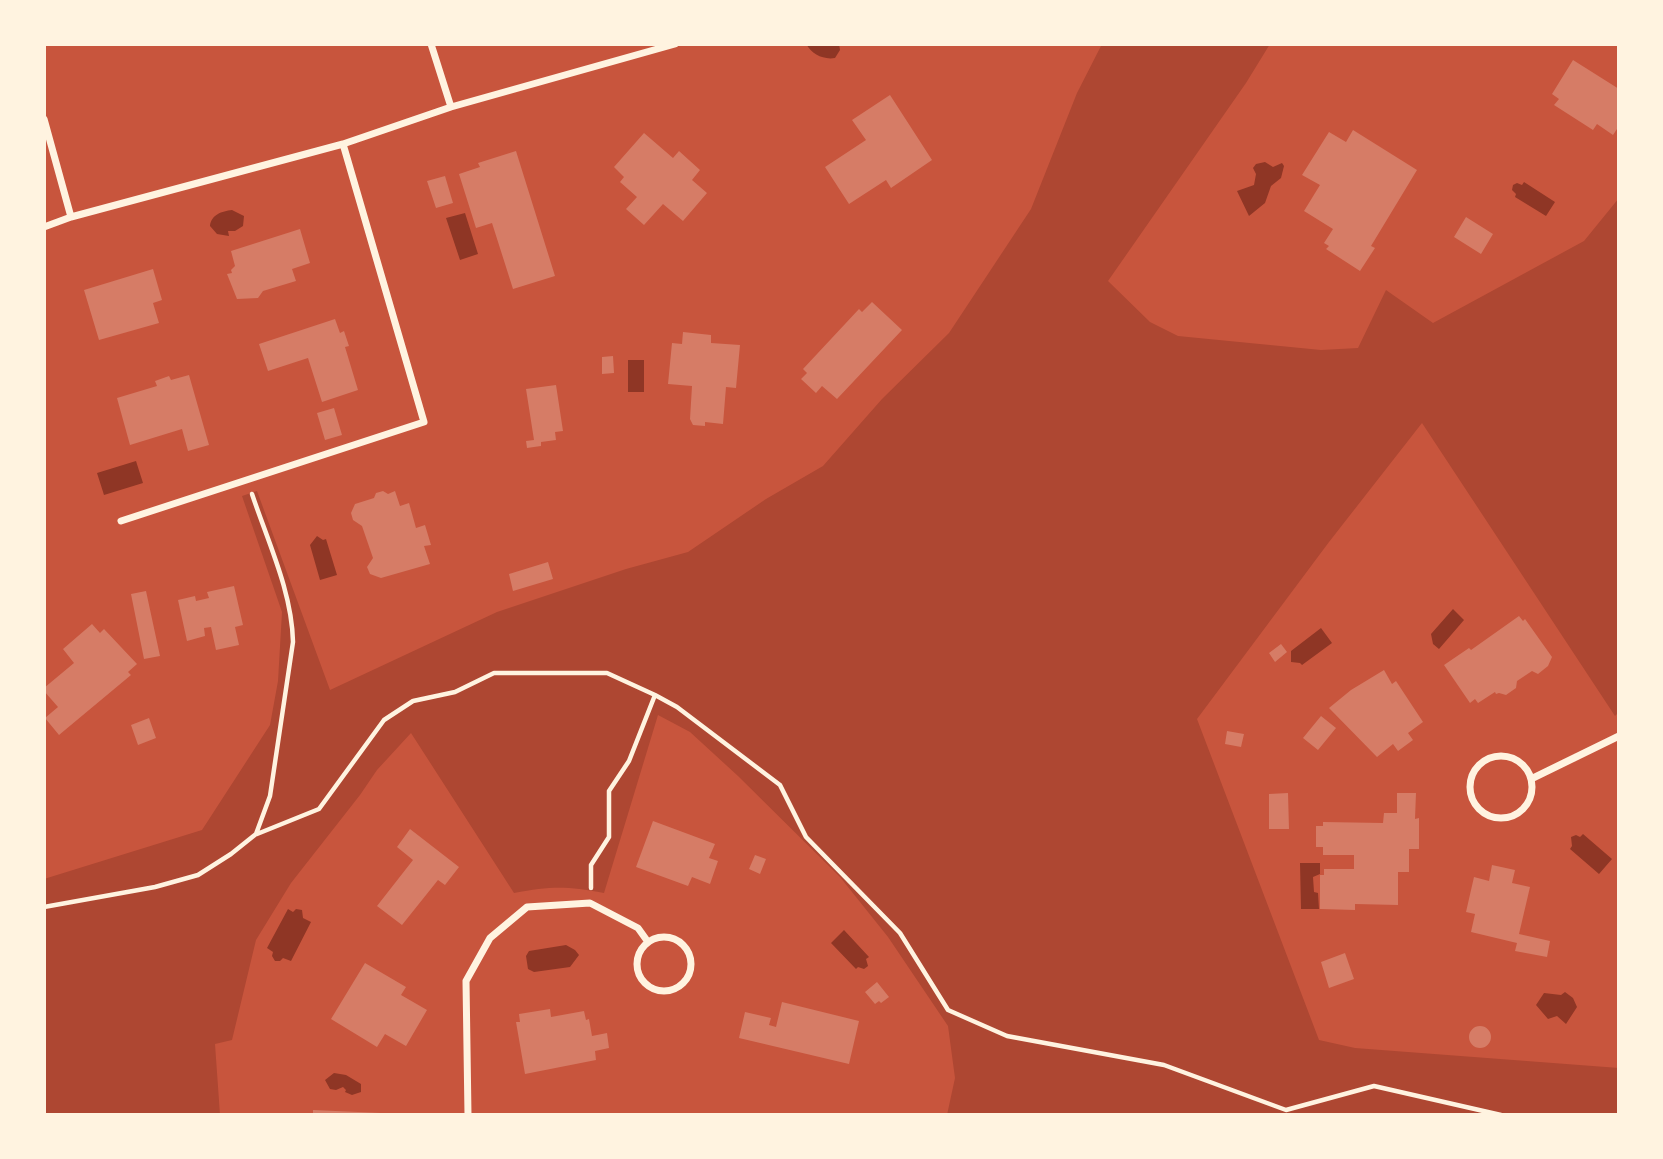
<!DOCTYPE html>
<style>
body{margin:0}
#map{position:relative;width:1663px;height:1159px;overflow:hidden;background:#c8553d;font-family:Ubuntu,sans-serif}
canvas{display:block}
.frame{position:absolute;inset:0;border:46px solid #fff3e0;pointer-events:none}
</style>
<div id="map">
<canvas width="1663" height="1159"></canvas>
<div class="frame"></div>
</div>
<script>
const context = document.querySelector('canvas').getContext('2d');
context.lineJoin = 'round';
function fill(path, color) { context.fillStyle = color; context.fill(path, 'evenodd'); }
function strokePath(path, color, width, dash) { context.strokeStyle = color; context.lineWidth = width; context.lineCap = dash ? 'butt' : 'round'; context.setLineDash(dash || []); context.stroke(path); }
const green = new Path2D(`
 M1102 44H1270L1246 83 1108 281 1150 322 1178 336 1321 350 1358 348 1386 290 1433 323 1584 241 1619 198V712L1615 716 1422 423 1329 542 1197 719 1319 1040 1355 1048 1619 1068V1115H947L955 1078 948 1026 888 937 840 877 738 776 690 732 658 715 604 893C567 886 551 886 514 893L411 733 377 770 360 795 291 883 256 940 232 1040 215 1044 220 1115H44V879L202 830 270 725 278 681 282 612 242 496 257 491 330 690 497 612 626 569 688 552 766 499 823 466 882 399 949 333 1031 209 1077 93Z`);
const water = new Path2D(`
 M806 44H839L840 50 835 58C823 60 812 54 806 44Z
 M1265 162 1273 167 1282 163 1284 166 1281 178 1271 186 1265 203 1249 216 1237 191 1254 185 1256 174 1253 168 1256 164Z
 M1524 182 1555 202 1546 216 1515 197 1516 194 1512 190 1513 185 1517 183 1522 185Z
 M232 210 244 216 243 226 235 231H228L229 236 217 234 210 226C211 215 222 211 232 210Z
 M465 213 478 254 460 260 446 218Z
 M628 360H644V392H628Z
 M136 461 143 483 104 495 97 473Z
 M317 536 323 540 326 539 337 575 320 580 310 545Z
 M1453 609 1464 620 1439 649 1433 644 1431 634Z
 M1321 628 1332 643 1302 665 1300 663 1291 662V651Z
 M1583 834 1612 859 1599 874 1570 849 1572 846 1571 837 1576 835 1580 837Z
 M1300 863H1320V874L1313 877 1314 892 1318 893 1319 909H1301Z
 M288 909 293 912 296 909 302 910 303 918 311 922 291 961 283 958 280 961H275L272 956 273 952 267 948Z
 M844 930 869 957 866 959 868 966 864 969 858 967 856 969 831 943Z
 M566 945 575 950 579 955 570 967 534 972 528 969 526 956 529 951Z
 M1565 992 1573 998 1577 1007 1566 1024 1557 1016 1548 1019 1536 1005 1544 993 1561 995Z
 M334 1073 346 1075 361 1084V1092L352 1095 345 1092 346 1090 343 1087 336 1090 330 1089 325 1080Z`);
const building = new Path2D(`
 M1573 60 1619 89V126L1613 135 1597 124 1593 130 1554 105 1559 99 1552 94Z
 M890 95 932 160 891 188 886 180 849 204 825 167 866 140 852 120Z
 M1353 130 1417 170 1371 246 1375 248 1360 271 1326 249 1329 246 1324 243 1333 229 1304 211 1320 185 1302 175 1329 132 1346 142Z
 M644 133 673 158 679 151 700 170 692 180 707 193 683 221 663 204 644 225 626 209 637 197 620 182 624 177 614 167Z
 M516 151 555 276 513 289 492 223 476 228 459 174 480 167 478 163Z
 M445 176 453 203 436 208 427 181Z
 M1466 217 1493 234 1481 254 1454 237Z
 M300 229 310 263 292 269 296 281 263 291 258 298 237 299 227 274 232 273 231 270 235 266 231 251Z
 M153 269 162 300 153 303 159 323 99 340 84 290Z
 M872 302 902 330 837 399 822 386 816 393 801 379 807 373 803 369 859 309 862 312Z
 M335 319 340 333 344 331 349 346 345 347 358 390 322 402 308 358 268 371 259 344Z
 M683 332 711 335V343L740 345 736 388 726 387 723 424 705 422V426L693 425 690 419 692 386 668 384 672 343 682 344Z
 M613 356 614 373 602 374V357Z
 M189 375 209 445 188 451 182 429 130 445 117 398 157 386 155 381 169 376 171 380Z
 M556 385 563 431 555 432 556 440 541 442V446L527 448 526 441 534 440 526 389Z
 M334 408 342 435 325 440 317 413Z
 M383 491 388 494 395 491 400 506 409 503 416 528 425 525 431 545 424 546 430 564 381 578 370 574 367 567 373 558 362 526 353 520 351 513 355 504 374 498 376 493Z
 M548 562 553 579 513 591 509 574Z
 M234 586 243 625 235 627 239 645 216 650 211 627 204 628 205 636 187 641 178 600 195 596 196 601 209 598 207 592Z
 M146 591 160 656 144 659 131 594Z
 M1519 616 1523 621 1525 619 1552 657 1548 666 1538 674 1532 671 1517 681 1516 688 1506 695 1499 693 1496 694 1495 692 1478 703 1475 699 1470 703 1444 665 1469 648 1471 650Z
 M92 624 100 633 104 629 137 664 128 672 131 675 59 735 45 718 58 707 44 691V688L74 663 63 649Z
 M1281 644 1287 652 1275 662 1269 653Z
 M1384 670 1392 684 1396 681 1423 722 1408 733 1413 740 1398 751 1393 744 1377 757 1329 708 1351 690Z
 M1321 716 1336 728 1318 750 1303 738Z
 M149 718 156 738 138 745 131 725Z
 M1227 731 1244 734 1241 747 1225 744Z
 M1288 793 1289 829H1269V794Z
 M1397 793H1416L1415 819 1419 818V849H1409V872H1398V905L1355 904V910L1320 909V875H1324V869H1354V855H1323V847H1316V826H1323V822L1383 823 1384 813H1397Z
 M653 821 715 844 709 858 718 861 710 884 692 877 688 886 636 867Z
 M410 829 459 867 445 885 438 880 402 925 377 906 413 860 397 847Z
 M755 855 766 859 760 874 749 869Z
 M1492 865 1515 870 1512 883 1530 887 1519 934 1550 941 1547 957 1515 951 1517 943 1471 932 1475 914 1466 912 1474 877 1489 881Z
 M1345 953 1354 979 1329 988 1321 962Z
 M365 963 406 987 401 995 427 1010 406 1046 385 1034 377 1047 331 1019Z
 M877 982 889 997 881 1003 879 1001 875 1004 865 992Z
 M782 1002 859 1021 849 1064 739 1038 745 1012 771 1018 769 1025 776 1027Z
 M550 1009 551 1017 584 1011 586 1020 589 1019 592 1036 607 1033 609 1048 595 1051 596 1060 525 1074 516 1022H520L519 1014Z
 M1469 1037a11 11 0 1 1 22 0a11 11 0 1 1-22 0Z
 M313 1110 381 1113 380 1115H313Z`);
const path = new Path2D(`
 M257 834 319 809 384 720 413 701 455 692 494 673H607L655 695
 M591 888V865L609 837V791L629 761 655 695 677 707 780 785 806 837 900 933 948 1010 1007 1036 1164 1065 1286 1110 1374 1086 1501 1115
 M44 907 155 887 198 875 231 854 256 834 270 796 293 642C292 592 268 542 252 494`);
const minor = new Path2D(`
 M431 44 451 107
 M44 119 71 217
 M44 227 71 217 343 144 451 107 675 44
 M121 521 424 422 343 144
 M1470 787a31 31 0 1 1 62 0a31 31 0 1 1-62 0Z
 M1531 779 1619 736
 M637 964a27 27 0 1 1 54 0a27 27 0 1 1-54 0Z
 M468 1115 466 981 490 938 527 907 590 903 638 928 648 942`);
fill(green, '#ae4732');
fill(water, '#8f3625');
fill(building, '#d67c66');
strokePath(path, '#fff3e0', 4.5);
strokePath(minor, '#fff3e0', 7);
</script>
